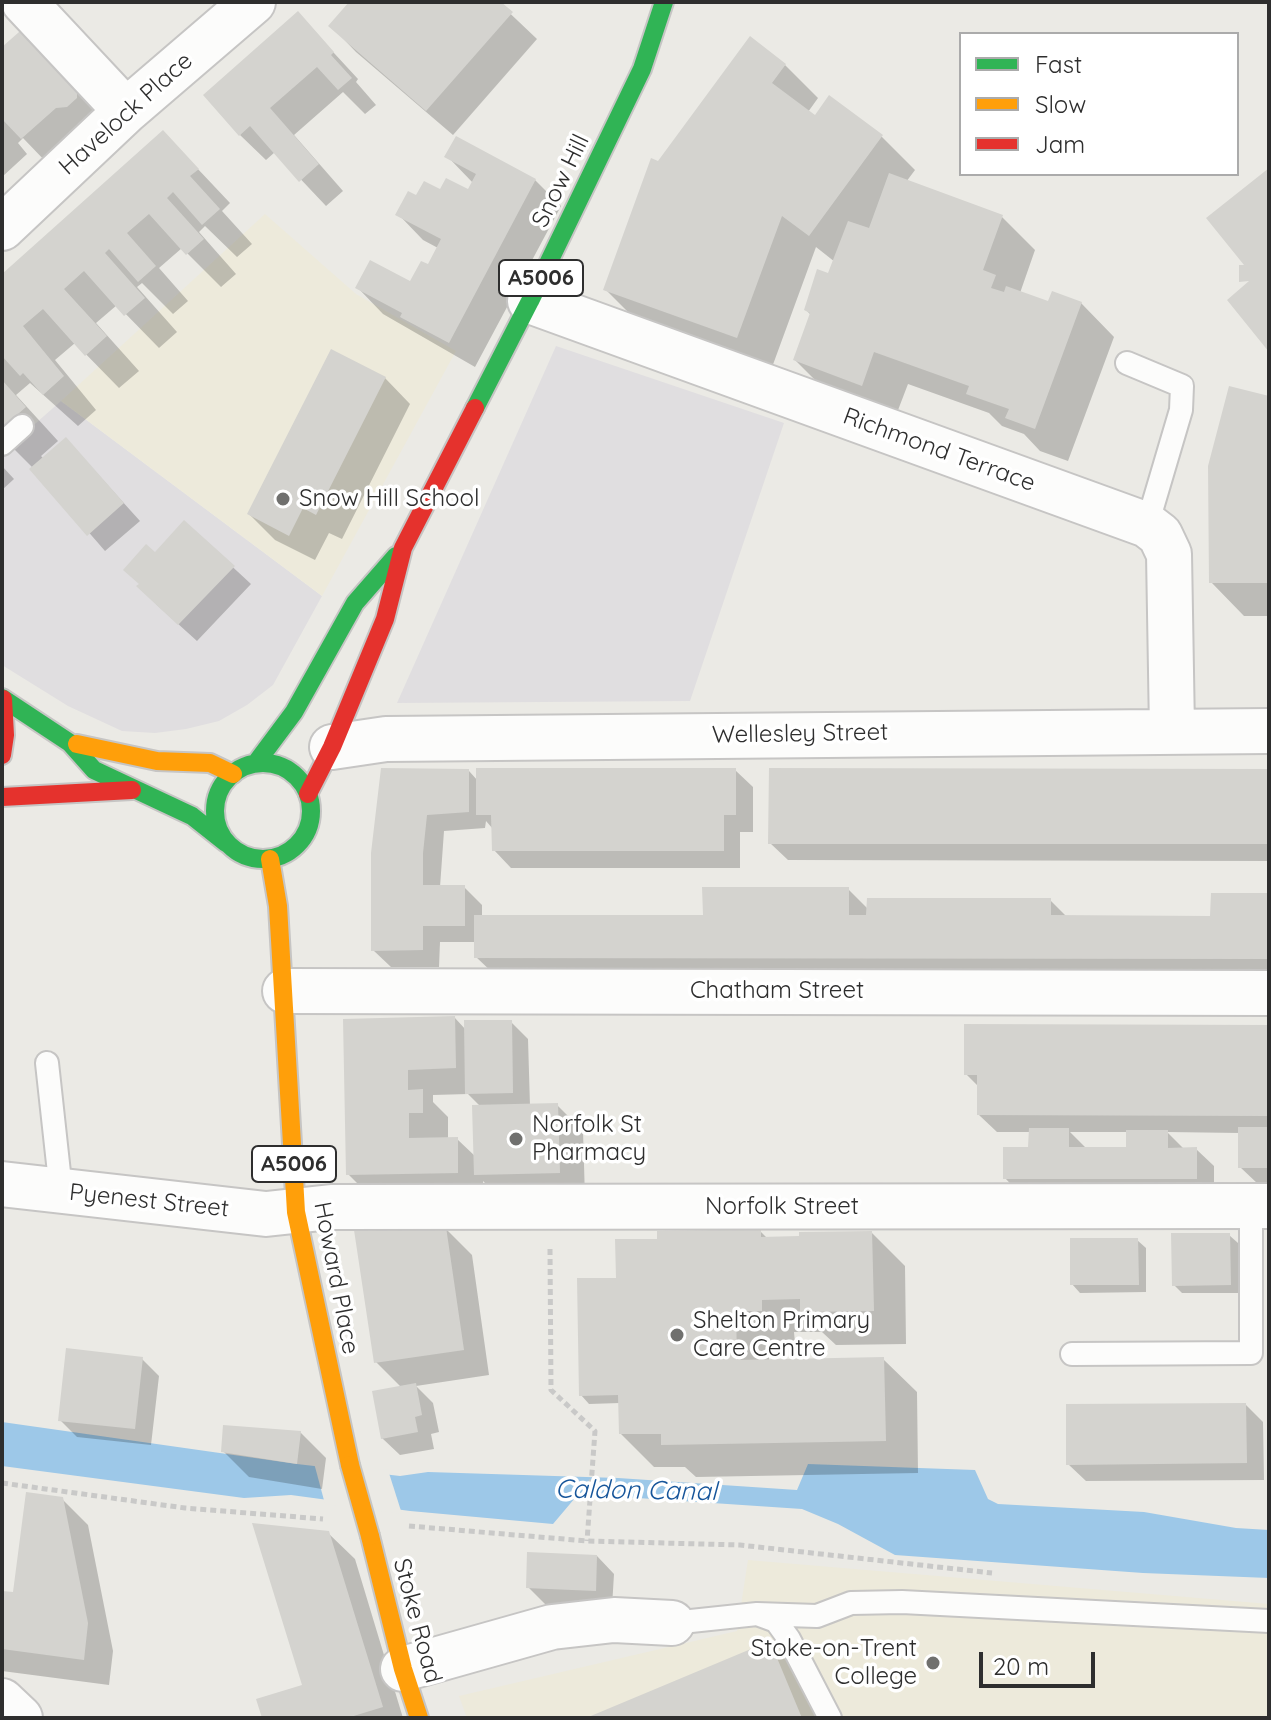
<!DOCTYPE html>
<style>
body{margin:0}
#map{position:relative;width:1271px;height:1720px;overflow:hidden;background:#ebeae5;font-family:Quicksand,sans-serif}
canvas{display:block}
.frame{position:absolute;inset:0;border:4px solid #2e2e2e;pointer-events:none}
.legend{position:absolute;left:959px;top:32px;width:280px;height:144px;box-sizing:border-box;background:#fff;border:2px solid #ababab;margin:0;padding:10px 14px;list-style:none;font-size:24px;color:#2e2e2e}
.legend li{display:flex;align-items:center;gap:16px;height:40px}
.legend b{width:40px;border:2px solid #ababab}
.scale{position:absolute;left:979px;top:1652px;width:116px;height:36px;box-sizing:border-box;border:4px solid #2e2e2e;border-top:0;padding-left:10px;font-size:24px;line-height:28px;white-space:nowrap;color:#2e2e2e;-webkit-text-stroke:6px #fff;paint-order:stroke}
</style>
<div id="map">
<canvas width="1271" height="1720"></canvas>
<div class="frame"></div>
<ul class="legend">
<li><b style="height:10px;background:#30b455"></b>Fast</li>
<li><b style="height:10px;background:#ff9f0a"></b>Slow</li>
<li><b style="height:10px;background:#e5322d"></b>Jam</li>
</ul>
<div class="scale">20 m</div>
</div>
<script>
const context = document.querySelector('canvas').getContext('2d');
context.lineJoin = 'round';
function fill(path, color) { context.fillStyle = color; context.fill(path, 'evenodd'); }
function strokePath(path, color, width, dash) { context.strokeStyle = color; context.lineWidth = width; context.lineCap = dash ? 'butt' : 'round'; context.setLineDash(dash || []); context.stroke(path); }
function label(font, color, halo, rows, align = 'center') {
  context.font = font + ' Quicksand,sans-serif'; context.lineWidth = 7; context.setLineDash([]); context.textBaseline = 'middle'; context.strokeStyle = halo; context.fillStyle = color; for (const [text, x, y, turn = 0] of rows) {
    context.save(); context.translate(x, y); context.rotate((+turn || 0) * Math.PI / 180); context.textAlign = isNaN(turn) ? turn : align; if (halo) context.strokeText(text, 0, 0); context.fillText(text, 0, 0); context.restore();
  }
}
const industrial = new Path2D(`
 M556 346 784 423 690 701 397 703Z
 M61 401 322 596 273 685 247 705 219 721 186 729 155 733 122 731 68 706 2 665V453Z`);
const education = new Path2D(`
 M265 214 356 294 456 351 322 596 61 401Z
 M748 1560 1269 1604V1718H467L459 1696 737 1631Z`);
const water = new Path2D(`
 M2 1422 297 1464 400 1476 428 1472 618 1478 797 1490 808 1464 975 1470 988 1499 998 1504 1144 1512 1236 1528 1269 1530V1578L1143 1573 895 1555 838 1524 802 1509 593 1495 575 1498 553 1524 410 1511 291 1495 244 1498 2 1466Z`);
const pier = new Path2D(`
 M314 1463 388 1470 402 1514 325 1504Z`);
const shadow = new Path2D(`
 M352 2H498L537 39 453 135 356 52 331 26Z
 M298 14 358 79 356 82 376 105 365 114 343 92 294 135 343 191 326 206 275 152 266 160 240 135Z
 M27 28 102 114 48 164 23 138 18 143 27 154 2 177V50Z
 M785 65 818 98 808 112 815 117 830 98 882 137 915 170 906 182 1002 217 1035 250 1020 293 1049 303H1081L1114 337 1068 461 1040 451 1024 434 1002 426 989 413 908 384 895 418 828 393 795 360 811 315 806 310 830 276 835 262 816 247 771 370 639 323 606 290 659 163Z
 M163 132 230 203 222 211 252 244 237 257 205 226 199 232 236 274 221 287 182 248 159 268 188 301 173 314 142 283 137 287 177 332 159 348 117 305 96 323 139 371 119 388 75 343 55 360 96 410 78 426 30 383 16 395 58 441 41 456 44 459 66 439 140 521 105 551 33 468 2 437V276Z
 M447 156 535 180 561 206 475 367 383 314 358 288 411 284 428 267 438 248 423 240 398 214 417 198 440 192H469L473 183Z
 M385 378 410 404 342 539 329 533 315 560 275 540 249 514Z
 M1269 398V616H1244L1211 582Z
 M2 466 14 479 2 490Z
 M184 522 251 584 197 641 156 604 155 555Z
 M735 770 753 787V832H740V868H511L494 850 493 829 486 821 485 828 444 831 440 887H464L482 905V917H705L848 889 869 910 1050 900 1067 917 1212 918 1269 895V975L494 974 476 957V942H440L439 967H391L373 950 374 853 469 771 478 781Z
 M1269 771V861L788 860 770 843Z
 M455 1018 466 1030 511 1022 528 1039 530 1106 557 1105 583 1131 585 1198 502 1200 483 1181V1198L374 1200 348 1174 345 1020ZM468 1094 481 1107 476 1157 457 1139H448V1117L433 1102V1095Z
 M1269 1027V1185L1258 1184 1240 1167V1133L1167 1132 1184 1149H1196L1214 1166V1196H1022L1005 1178 1030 1149V1132H997L979 1115V1087L966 1074ZM1070 1132H1128V1149L1085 1147Z
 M446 1229 472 1255 489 1375 416 1386 433 1403 439 1432 431 1434 434 1449 400 1455 382 1438 402 1388 376 1362Z
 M760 1231 768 1239 872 1233 905 1266 906 1344 836 1345 822 1332H794L795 1343H769V1361L883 1359 917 1392 918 1473 696 1477 685 1467H654L621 1434 620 1403 589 1404 581 1395 615 1280 659 1240Z
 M1229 1235 1238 1243V1293H1182L1174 1285Z
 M1137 1240 1146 1248V1292L1080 1293 1072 1284Z
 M142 1359 159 1376 151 1445 77 1437 60 1420Z
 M1246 1405 1263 1422 1264 1480 1086 1481 1068 1464Z
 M300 1432 326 1458 322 1489 249 1477 223 1451Z
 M62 1499 88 1525 113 1651 109 1685 2 1671V1593L14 1594Z
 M328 1533 355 1559 403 1718H264L305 1687Z
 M597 1556 614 1574 612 1607 545 1604 528 1587Z
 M770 1644 803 1677 820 1718H591Z`);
const building = new Path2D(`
 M349 2H501L513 12 426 111 328 26Z
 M298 11 334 52 331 55 352 78 338 90 317 67 270 108 319 164 299 182 250 126 239 136 203 95Z
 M27 25 77 88V98L67 107 56 108 21 139 2 119V47Z
 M750 36 786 64 772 83 815 115 829 95 883 135 809 236 782 216 737 338 603 290 651 158 658 161Z
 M163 130 199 169 190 176 220 209 202 225 173 192 167 198 204 239 186 255 149 214 127 233 156 266 138 282 109 249 105 253 145 298 124 316 84 271 64 289 107 336 85 356 43 309 23 326 64 376 43 395 23 373 20 376 2 356V274Z
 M456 136 536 179 449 343 400 317 402 313 355 288 370 260 410 281 421 261 428 264 441 239 395 215 408 191 416 195 424 181 440 189 446 178 468 189 476 174 444 157Z
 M1269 168V352L1227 300 1249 281 1239 282V265H1244L1206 218Z
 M889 173 1003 215 983 270 996 275 991 288 1004 292 1006 286 1048 301 1052 291 1082 302 1035 429 1005 418 1009 409 966 394 969 386 874 352 862 386 793 360 810 313 804 310 817 269 828 273 848 221 869 228Z
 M331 349 386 377 316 515 303 508 289 536 247 514Z
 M2 380 26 407 2 428Z
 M1229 386 1269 396V583H1209L1208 466Z
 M66 437 124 503 87 536 29 469Z
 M184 520 235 566 178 625 136 586 139 584 123 570 146 544 155 552Z
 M381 768 469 769V812L427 815 423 853V885H465V926H423V950L371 951V853Z
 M476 768H736V815H724V851H492L491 815H476Z
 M769 768 1269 769V844H768Z
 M702 887H849V915H866L867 898H1051V915L1210 916 1211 893H1269V959L474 958V915H703Z
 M455 1016 456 1068 408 1070V1090L423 1089V1113H409V1138L458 1137V1173L346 1175 343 1019Z
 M464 1020H512L513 1093 465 1094Z
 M964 1024 1269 1025V1116L977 1115V1075H964Z
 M558 1103 560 1173 474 1175 472 1105Z
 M1238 1127H1269V1168H1238Z
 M1029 1128H1069V1147H1126V1130H1168V1148L1197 1147V1179H1003V1147H1028Z
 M446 1227 464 1350 374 1363 354 1230Z
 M761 1229V1237L799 1236V1232L872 1231 874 1311 800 1312V1299L762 1300V1311H736L737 1360 884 1357 886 1441 661 1445V1434H619L618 1395 579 1396 577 1278H616L615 1239H657V1231Z
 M1171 1233H1230L1231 1285 1172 1286Z
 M1070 1238H1138L1139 1285H1070Z
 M66 1348 143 1357 135 1429 58 1421Z
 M416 1383 422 1415 415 1417 418 1432 381 1439 372 1391Z
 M1246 1403 1247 1463 1066 1465V1404Z
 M223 1425 301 1431 297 1464 221 1452Z
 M26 1492 63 1497 88 1623 84 1660 2 1649V1591L13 1592Z
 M252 1523 329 1531 383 1707 347 1718H262L256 1699 302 1685Z
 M527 1552 597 1555 596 1591 526 1588Z
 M770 1641 802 1718H586Z`);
const path = new Path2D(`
 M550 1249 551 1390 595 1431 587 1541
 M2 1483 185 1508 323 1519
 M409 1526 587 1541 740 1545 992 1573`);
const lane = new Path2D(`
 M1127 363 1182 386 1181 410 1147 525
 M2 444 22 426
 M47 1063 61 1191
 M1072 1354 1251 1353V1206
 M757 1614 817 1616 851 1603 902 1602 1269 1621
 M672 1623 757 1614 776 1621 789 1639 830 1718`);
const street = new Path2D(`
 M24 2 126 111
 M2 228 126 111 253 2
 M530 301 1147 525 1160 535 1169 554 1172 730
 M332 747 386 739 1269 731
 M285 991 1269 993
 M2 1184 266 1214 331 1207 1269 1206
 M403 1669 552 1627 614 1620 672 1623
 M2 1701 20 1718`);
const fast = new Path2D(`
 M475 408 530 301 642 69 664 2
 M2 698 70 743 94 770 192 816 226 843
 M215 811a48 48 0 1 1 96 0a48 48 0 1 1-96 0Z
 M256 763 294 712 355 603 396 556`);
const slow = new Path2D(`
 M77 744 157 761 210 763 233 774
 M270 859 278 906 296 1212 350 1465
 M370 1536 403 1669 419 1718`);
const jam = new Path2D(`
 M2 755 5 735 3 699
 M308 794 332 747 385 619 403 548 475 408
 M2 797 132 790`);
const slowBridge = new Path2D(`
 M350 1465 370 1536`);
const markers = [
 [283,499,8,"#70706e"],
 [516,1139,8,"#70706e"],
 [677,1335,8,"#70706e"],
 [933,1663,8,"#70706e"]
];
const shields = [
 [541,278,84],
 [294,1164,84]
];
const shieldNames = [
 ["A5006",541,278],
 ["A5006",294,1164]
];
const streetNames = [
 ["Havelock Place",126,114,-42],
 ["Snow Hill",561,181,-64],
 ["Richmond Terrace",939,450,20],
 ["Wellesley Street",800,734,-1],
 ["Chatham Street",777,991],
 ["Pyenest Street",149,1201,6],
 ["Norfolk Street",782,1207],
 ["Howard Place",336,1278,79],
 ["Stoke Road",417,1621,75]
];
const poiNames = [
 ["Snow Hill School",299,499],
 ["Norfolk St",532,1125],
 ["Pharmacy",532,1153],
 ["Shelton Primary",693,1321],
 ["Care Centre",693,1349],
 ["Stoke-on-Trent",917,1649,"right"],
 ["College",917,1677,"right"]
];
const waterNames = [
 ["Caldon Canal",636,1491,1]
];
fill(industrial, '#e0dee0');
fill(education, '#edeadb');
fill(water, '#9dc8e8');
fill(pier, '#ebeae5');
fill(shadow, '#0003');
fill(building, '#d4d3cf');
strokePath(lane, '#c6c5c4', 26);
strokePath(street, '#c6c5c4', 48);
strokePath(fast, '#c6c5c4', 22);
strokePath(slow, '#c6c5c4', 22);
strokePath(jam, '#c6c5c4', 22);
strokePath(path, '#c9c9c8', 5, [6, 4]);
strokePath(lane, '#fcfcfb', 22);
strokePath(street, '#fcfcfb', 44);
strokePath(fast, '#30b455', 18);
strokePath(slow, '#ff9f0a', 18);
strokePath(jam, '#e5322d', 18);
strokePath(slowBridge, '#c6c6c4', 22, []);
strokePath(slowBridge, '#ff9f0a', 18);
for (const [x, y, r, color] of markers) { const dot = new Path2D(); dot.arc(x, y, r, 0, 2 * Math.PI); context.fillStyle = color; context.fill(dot); strokePath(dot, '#fff', 3); }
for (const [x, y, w] of shields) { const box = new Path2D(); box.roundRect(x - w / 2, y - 18, w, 36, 6); context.fillStyle = '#fff'; context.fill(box); strokePath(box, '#2e2e2e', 2); }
label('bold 22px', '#2e2e2e', null, shieldNames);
label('24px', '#2e2e2e', '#fff', streetNames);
label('24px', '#2e2e2e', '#fff', poiNames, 'left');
label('italic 26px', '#16559a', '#fff', waterNames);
</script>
